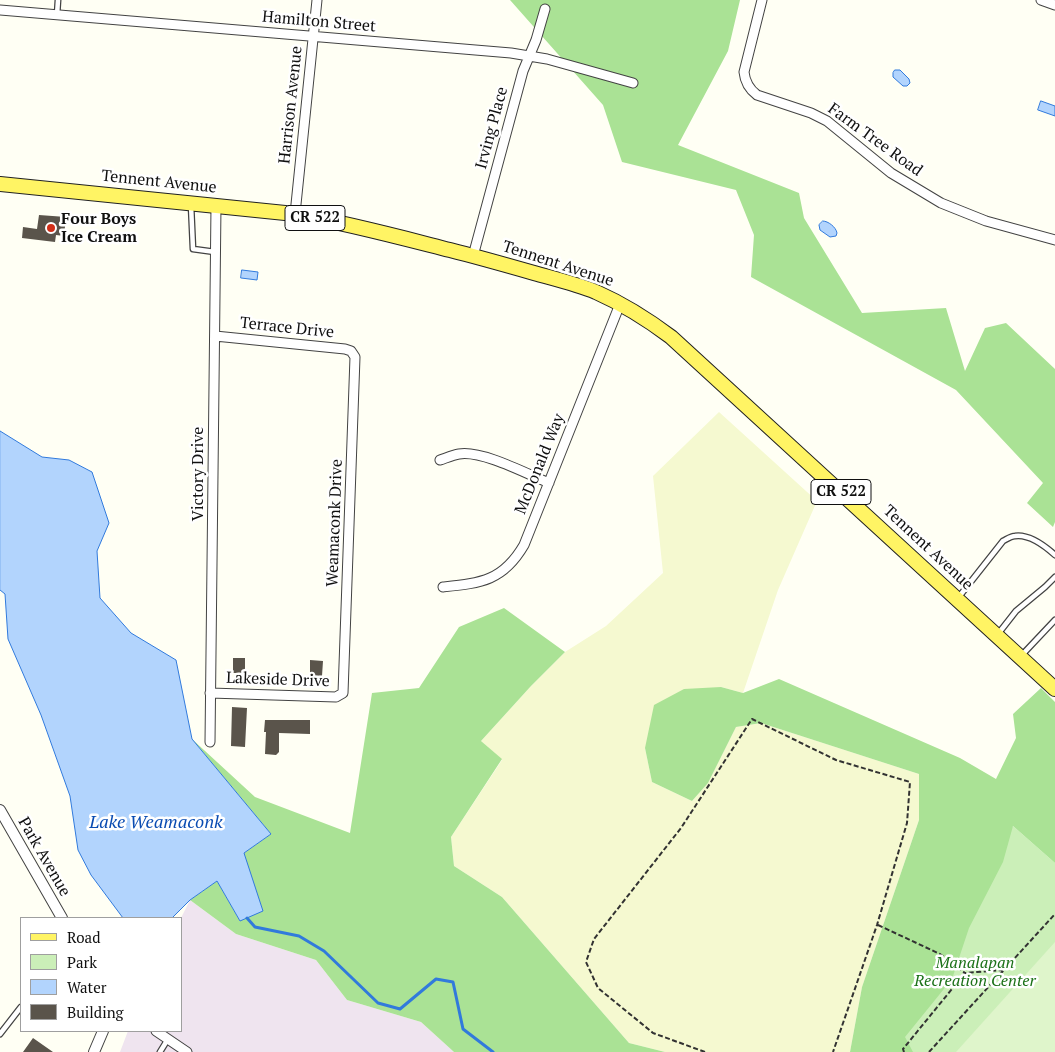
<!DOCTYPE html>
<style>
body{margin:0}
#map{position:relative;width:1055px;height:1052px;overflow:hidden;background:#fffff4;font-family:"PT Serif",serif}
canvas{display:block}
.legend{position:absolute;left:20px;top:917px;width:162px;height:115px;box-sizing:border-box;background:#fff;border:1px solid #9f9f9f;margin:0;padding:6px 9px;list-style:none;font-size:15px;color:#101010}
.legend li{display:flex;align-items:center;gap:10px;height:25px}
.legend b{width:25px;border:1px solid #9f9f9f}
</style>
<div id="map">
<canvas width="1055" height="1052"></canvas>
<ul class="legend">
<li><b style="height:6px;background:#fff464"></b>Road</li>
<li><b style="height:14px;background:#cbefb8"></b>Park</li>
<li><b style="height:14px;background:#b2d4fd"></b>Water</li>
<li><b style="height:14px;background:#5a544b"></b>Building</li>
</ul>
</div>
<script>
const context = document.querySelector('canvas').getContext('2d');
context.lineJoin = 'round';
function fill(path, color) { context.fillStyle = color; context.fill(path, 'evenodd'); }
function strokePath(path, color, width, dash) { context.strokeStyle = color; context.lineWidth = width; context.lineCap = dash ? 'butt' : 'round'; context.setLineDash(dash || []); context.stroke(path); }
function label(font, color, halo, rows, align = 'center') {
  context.font = font + ' "PT Serif",serif'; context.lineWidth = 5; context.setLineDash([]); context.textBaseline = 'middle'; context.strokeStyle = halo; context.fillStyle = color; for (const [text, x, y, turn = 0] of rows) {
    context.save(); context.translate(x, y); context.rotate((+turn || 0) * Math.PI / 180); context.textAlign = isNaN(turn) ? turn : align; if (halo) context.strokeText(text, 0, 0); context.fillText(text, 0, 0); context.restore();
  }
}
const industrial = new Path2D(`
 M190 900 236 934 316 960 347 1000 421 1022 454 1052H120L128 1031H181V918Z`);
const farmland = new Path2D(`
 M719 412 817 501 778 590 743 693 721 687 645 748 652 782 692 801 708 783 736 727 761 723 919 774V820L862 987 850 1052H665L629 1043 502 897 454 866 451 837 502 760 481 741 531 686 565 652 606 626 663 573 653 476Z`);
const green = new Path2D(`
 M1013 826 1055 863V1052H854Z`);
const forest = new Path2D(`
 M510 0H740L728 51 678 145 799 193 804 218 862 313 946 308 965 371 985 328 1006 323 1055 369V522L1053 527 1027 503 1043 483 956 390 751 277 754 235 736 190 622 162 603 105Z
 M504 608 565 652 531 686 481 741 502 759 451 837 454 866 502 897 629 1043 665 1052H454L421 1022 347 1000 316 960 236 934 190 900 217 881 240 921 244 853 271 834 192 739 255 797 350 833 372 693 419 688 459 627Z
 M779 679 960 758 996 779 1016 738 1013 714 1041 688 1055 702V863L1013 826 1003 862 969 928 952 979 905 1037 913 1052H850L862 987 919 820V774L761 723 736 727 708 783 692 801 652 782 645 748 654 705 684 689 721 687 743 693Z`);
const pitch = new Path2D(`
 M1055 942V1052H956Z`);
const water = new Path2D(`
 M895 70H900L909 79 910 83 907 86H903L893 77V73Z
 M1041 101 1055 106V116L1038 110Z
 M823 221C828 221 836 227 837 233L836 236 830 237 820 230 819 225Z
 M242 270 258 272 257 280 241 278Z
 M0 431 42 457 69 460 92 472 109 523 97 551 100 598 131 633 176 660 192 739 271 834 244 853 263 911 240 921 217 881 190 900 172 918H123L91 875 78 850 70 796 41 715 8 639 5 594 0 590Z`);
const stream = new Path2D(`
 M247 918 255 927 299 936 324 951 378 1003 400 1009 436 979 453 982 463 1029 493 1052`);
const building = new Path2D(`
 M39 215 66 217 64 236 56 235 55 242 22 238 23 227 37 229Z
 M233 658H245V673H233Z
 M310 660 323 661 322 676H310Z
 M232 707 247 708 245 747 231 746Z
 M265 720H310V734L279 733V752L276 755 265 754 266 732H264Z
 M33 1038 53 1052H23Z`);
const path = new Path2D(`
 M878 925 940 954 965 973
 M705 1052 653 1033 598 988 586 962 594 939 681 828 752 719 836 760 910 782 907 823 877 925 833 1052
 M904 1052 903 1049 965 973 1003 970
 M929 1052 1055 914`);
const service = new Path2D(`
 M57 15 58 0
 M191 205 193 249 215 252
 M958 598 1003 541C1007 539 1011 536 1015 536 1029 534 1045 546 1055 555
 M998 634 1016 611 1045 587 1055 577
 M1021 656 1055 620
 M0 1034 21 1007
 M160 1052 168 1039`);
const minor = new Path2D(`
 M762 0 744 72C745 82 749 89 757 95L811 113 827 121 891 173 941 203 986 221 1055 240
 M1041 0 1055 5
 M0 10 511 53 547 59 633 83
 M295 214 317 0
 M473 256 523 71 536 40 545 9
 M440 460C446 458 453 455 459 454 482 450 527 474 549 483
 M443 587C481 583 503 581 524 545L620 304
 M210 693 336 697 343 693 355 357 351 351 345 349 215 336
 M210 742 216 206
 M156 1031 187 1052`);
const tertiary = new Path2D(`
 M0 810 62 918
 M94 1052 103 1031`);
const primary = new Path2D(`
 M0 184 295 214C347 223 399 237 450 250 478 257 506 265 534 273 555 279 576 284 596 292 623 304 647 319 671 337L1055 689`);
const markers = [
 [51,228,5,"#d12e18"]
];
const shields = [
 [315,218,60],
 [841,492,60]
];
const shieldNames = [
 ["CR 522",315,218],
 ["CR 522",841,492]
];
const streetNames = [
 ["Hamilton Street",319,22,5],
 ["Harrison Avenue",291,105,-84],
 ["Irving Place",492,128,-75],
 ["Farm Tree Road",875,140,36],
 ["Tennent Avenue",159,182,6],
 ["Tennent Avenue",558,264,18],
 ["Terrace Drive",287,328,6],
 ["McDonald Way",540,464,-68],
 ["Victory Drive",198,474,-90],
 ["Weamaconk Drive",335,523,-88],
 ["Tennent Avenue",928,548,43],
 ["Lakeside Drive",278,680,2],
 ["Park Avenue",44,857,60]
];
const poiNames = [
 ["Four Boys",61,219],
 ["Ice Cream",61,237]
];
const parkNames = [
 ["Manalapan",975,963],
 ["Recreation Center",975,981]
];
const waterNames = [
 ["Lake Weamaconk",156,823]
];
fill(industrial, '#efe4ef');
fill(farmland, '#f5f9d0');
fill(green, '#cbefb8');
fill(forest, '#aae295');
fill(pitch, '#dff5cb');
fill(water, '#b2d4fd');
strokePath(water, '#317adc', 1);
strokePath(stream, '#317adc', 3);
fill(building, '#5a544b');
strokePath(service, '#434343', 7);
strokePath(minor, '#434343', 11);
strokePath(tertiary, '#434343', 12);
strokePath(primary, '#212121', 16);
strokePath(path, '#323232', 2, [5, 2.5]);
strokePath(service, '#fff', 4.5);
strokePath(minor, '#fff', 9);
strokePath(tertiary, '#fff', 10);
strokePath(primary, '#fff464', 14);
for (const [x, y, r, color] of markers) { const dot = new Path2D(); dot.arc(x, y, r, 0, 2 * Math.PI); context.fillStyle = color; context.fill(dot); strokePath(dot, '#fff', 2); }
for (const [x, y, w] of shields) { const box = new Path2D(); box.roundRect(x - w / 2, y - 12.5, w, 25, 4); context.fillStyle = '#fff'; context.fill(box); strokePath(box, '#101010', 1); }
label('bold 15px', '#101010', null, shieldNames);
label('16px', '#101010', '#fff', streetNames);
label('bold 16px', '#101010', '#fff', poiNames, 'left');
label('italic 16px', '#1b7118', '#fff', parkNames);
label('italic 18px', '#0a4cb2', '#fff', waterNames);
</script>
